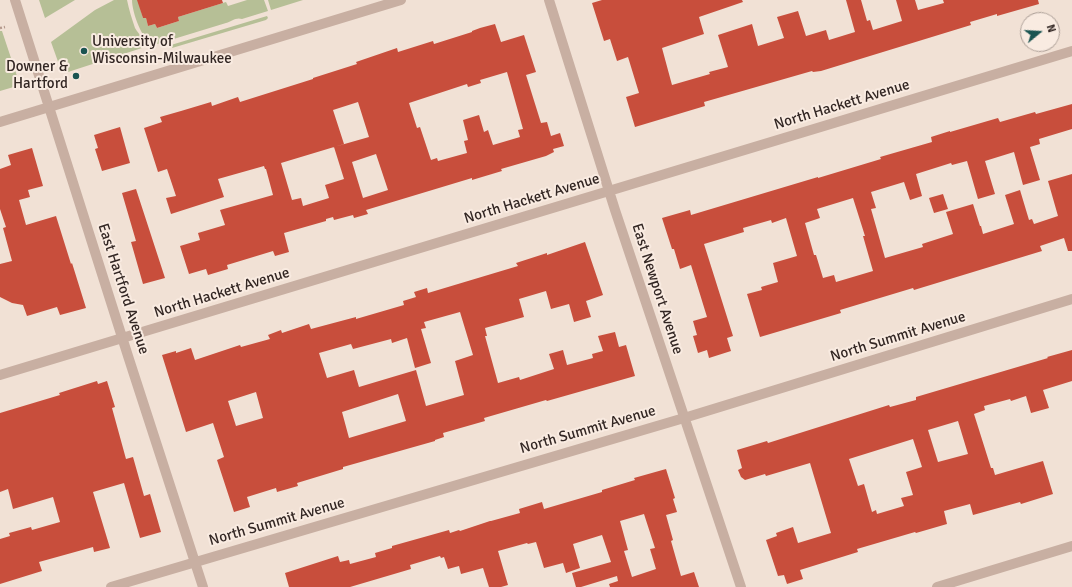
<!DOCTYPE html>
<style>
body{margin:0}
#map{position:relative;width:1072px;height:587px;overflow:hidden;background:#f1e1d5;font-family:Signika,sans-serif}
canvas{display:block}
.north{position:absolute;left:1020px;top:12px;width:40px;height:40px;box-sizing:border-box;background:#f9ebe1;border:1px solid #aa9d95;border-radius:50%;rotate:72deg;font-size:11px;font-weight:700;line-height:16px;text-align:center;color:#332724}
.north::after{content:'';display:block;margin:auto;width:14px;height:18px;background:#1a5451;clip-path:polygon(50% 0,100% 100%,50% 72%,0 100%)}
</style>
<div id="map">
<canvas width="1072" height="587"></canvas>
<div class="north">N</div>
</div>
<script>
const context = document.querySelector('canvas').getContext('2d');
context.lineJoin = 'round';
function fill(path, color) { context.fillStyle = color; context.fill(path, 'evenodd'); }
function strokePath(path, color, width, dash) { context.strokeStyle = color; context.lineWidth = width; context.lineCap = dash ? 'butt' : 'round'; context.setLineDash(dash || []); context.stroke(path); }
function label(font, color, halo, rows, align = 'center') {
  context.font = font + ' Signika,sans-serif'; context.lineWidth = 4; context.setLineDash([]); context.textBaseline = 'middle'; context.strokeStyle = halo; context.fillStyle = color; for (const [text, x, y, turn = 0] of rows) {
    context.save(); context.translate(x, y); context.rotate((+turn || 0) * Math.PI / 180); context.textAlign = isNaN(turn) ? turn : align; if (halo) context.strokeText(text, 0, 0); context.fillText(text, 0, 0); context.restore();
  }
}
const green = new Path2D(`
 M39 0H75L45 18Z
 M114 0H127C129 10 132 19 135 28 139 35 145 39 145 47L68 72 61 70 51 42 95 10Z
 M132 0H140L139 4 143 18H146L148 26 155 24 157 28 179 21 178 17 226 2 228 6 247 0H264L268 11 242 19C236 17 232 21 226 23L154 45C142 41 132 12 132 0Z
 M268 0H303L271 10Z
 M267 16 268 18 266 20 172 48 171 45Z
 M0 31H2L19 82 17 86 0 91Z`);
const building = new Path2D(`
 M137 0H222L223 3 178 17 179 21 157 28 155 24 148 26 146 18H143Z
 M602 0H742L743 2 699 17 704 34 662 48 672 85 710 74 709 72 728 67 718 35 752 24 758 46 784 38 777 17 798 11 806 36 826 30 829 40 855 32 846 0H861L867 21 870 20 873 30 902 21 896 0H915L918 10 944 3 943 0H1038L1039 4 997 16V14L970 22 971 25 821 71 813 72 812 71 704 102 705 106 635 127 626 97 639 93 628 57 617 61 610 39 604 41 592 3Z
 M495 24 501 42 524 35 536 72 526 75 541 123 547 122 551 136 560 133 564 146 553 149 554 152 546 156 501 169 502 171 472 180V178L366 210 368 214 354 218 353 215 334 220 333 217 326 219V221L284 233 289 252 275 256 273 251 227 265 228 269 208 275 206 269 189 274 180 246 200 240 198 233 225 225 220 210 273 195 266 169H265L264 166 218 179 224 197 171 214 166 198 176 196 167 169 158 172 144 128 162 122 160 117 181 111 211 102 212 106 238 97 240 102 313 79V78L357 64 356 62 397 48 398 52 433 41 434 44 472 32V31L480 28ZM507 72 523 129 518 130 520 137 493 145 488 130 484 132 479 115 463 120 468 140 464 141 467 153 438 161 437 158 431 160 420 127 417 128 409 103 467 84 468 87 481 83 480 80ZM358 102 369 137 334 147 344 179 325 185 329 198 303 206 301 198 292 200 281 163 344 144 333 110ZM376 154 388 190 363 198 352 162Z
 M1072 104V129L1039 139 1040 144 1030 147 1040 180 1023 185 1014 152 985 161 995 194 978 199 967 161 952 165 951 163 916 174 922 196 910 200 904 182 871 192 876 208 871 209 885 258 923 247 922 244 953 234 946 212 973 204 980 226H981L983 234 1014 224 1005 195 1020 190 1029 220 1032 219 1034 224 1058 216 1048 181 1072 174V251H1068L1064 238 1040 246 1042 251 914 290 913 288 840 310 841 313 760 337 747 294 762 290 761 287 778 282 773 263 797 256 786 218 772 223 771 220 743 228 744 232 704 244 733 336 727 338 731 351 709 358 707 350 698 353 693 336 697 335 693 321 707 317 691 265 680 269 674 249H672L662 218 690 210 691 215 818 177V178L881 159 880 157 932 142 931 137 950 131V132L998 118 1000 122 1035 112 1036 114ZM853 198 865 236H863L873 271 836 282 834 275 823 278 816 255H814L805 223 820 218 817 209Z
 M120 127 130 163 102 171 95 149 98 148 94 135Z
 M32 148 43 186 28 190 30 197 19 200 26 225 56 216 71 264 72 263 86 308 60 315 57 307 27 316 23 305 12 303 0 297V264L12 261 3 228 6 227 0 209V169L11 165 8 155Z
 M136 189 165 278 143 284 131 242 136 241 122 193Z
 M943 194 948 209 934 213 929 198Z
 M585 242 603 295 586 301 591 317 574 322 569 304 551 309 546 291 519 299 524 317 485 328 487 336H485L498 383 519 377 520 380 554 369 549 354 563 350 567 365 593 358 592 354 603 351 598 336 615 332 619 347 626 345 635 376 547 401 546 400 484 418 485 421 443 433 444 437 435 440V441L343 467V469L297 483 298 486 277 492 276 488 247 497 250 507 234 512 217 460 224 457 213 423 186 432 162 355 176 351V353L191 348 195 360 240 345 241 347 270 339 268 335 281 330 282 333 309 324 311 329 356 317V319L404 305 403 301 416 297 414 292 427 288 428 293 518 266 516 263 547 253V255ZM460 312 473 355 455 361 464 395 426 406 416 370 359 387 354 370 327 378 319 353 351 344 353 349 391 339 392 343 407 338 415 368 431 363 421 329 426 328 424 322ZM256 392 263 418 236 426 228 401ZM398 394 406 421 349 438 342 412Z
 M1072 350V381L1043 390 1049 408 1031 413 1026 396 1011 401 1010 399 984 406 985 410 974 414 991 468H993L995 475 1043 461 1053 494 1021 504 1020 502 973 515 970 504 944 511 947 524 916 533 915 532 857 549 858 552 800 570 803 579 787 584 784 575 778 576 766 540 777 536 776 533 793 527 798 543 831 533 810 463 766 476 765 474 745 480 741 477 738 470 742 468 737 450 767 441 768 443 889 405 890 407 916 400V397L1048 358 1047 357ZM958 421 968 454 938 462 928 430ZM913 439 922 467 906 472 913 495 901 498 904 506 877 514 876 510 872 512 864 484 858 486 849 459Z
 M97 381 98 384 107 381 115 407 112 408 126 459 133 457 144 496 150 494 161 532 140 538 124 483 93 492 110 548 94 552 93 547 39 562 42 571 0 584V539L10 536 9 533 31 527 32 530 60 522 53 497 13 509 8 489 0 492V413L60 395 59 393Z
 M666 469 675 498 673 499 677 512 666 515 673 540 671 541 681 576 694 572 699 587H610L609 584 618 581 617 576 581 587H576L572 573 611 562 602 535 573 544 580 568 566 573 563 563 544 568 536 542 528 544 527 543 498 551 508 585 501 587H489L483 568 461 574 459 566 448 569 444 557 441 558 440 556 410 565 411 569 350 587H289L285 573 338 556 340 562 349 560 350 564 376 557 375 553 392 548V546L449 530 450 533 459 530 460 531 490 521H491L520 513 519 509 542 502 544 509 602 492V490L635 480 634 478ZM644 514 655 548 650 549 656 569 632 577 624 551 628 550 620 521Z`);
const path = new Path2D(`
 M0 28 5 27`);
const minor = new Path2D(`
 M549 0 615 210 741 587
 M49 107 128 356 203 587
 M0 375 1072 51
 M111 587 684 418 1072 299
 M937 587 1072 546`);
const tertiary = new Path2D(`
 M15 0 49 107
 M0 122 401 0`);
const markers = [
 [84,51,4,"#1a5451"],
 [76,76,4,"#1a5451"]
];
const poiNames = [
 ["University of",92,42],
 ["Wisconsin-Milwaukee",92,59],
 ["Downer &",68,67,"right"],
 ["Hartford",68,84,"right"]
];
const streetNames = [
 ["North Hackett Avenue",842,105,-17],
 ["North Hackett Avenue",532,199,-17],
 ["East Hartford Avenue",123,289,72],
 ["East Newport Avenue",657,289,72],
 ["North Hackett Avenue",222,293,-17],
 ["North Summit Avenue",898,337,-17],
 ["North Summit Avenue",588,430,-16],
 ["North Summit Avenue",277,522,-16]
];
fill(green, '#b6bf96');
fill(building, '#c84e3c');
strokePath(path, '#b4998c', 2.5, [2, 2]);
strokePath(minor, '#c8afa2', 10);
strokePath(tertiary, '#c8afa2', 10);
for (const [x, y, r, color] of markers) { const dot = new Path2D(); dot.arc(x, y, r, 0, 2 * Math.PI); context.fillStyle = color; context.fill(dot); strokePath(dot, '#f9ebe1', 1.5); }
label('15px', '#332724', '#f9ebe1', poiNames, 'left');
label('15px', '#332724', '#f9ebe1', streetNames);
</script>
